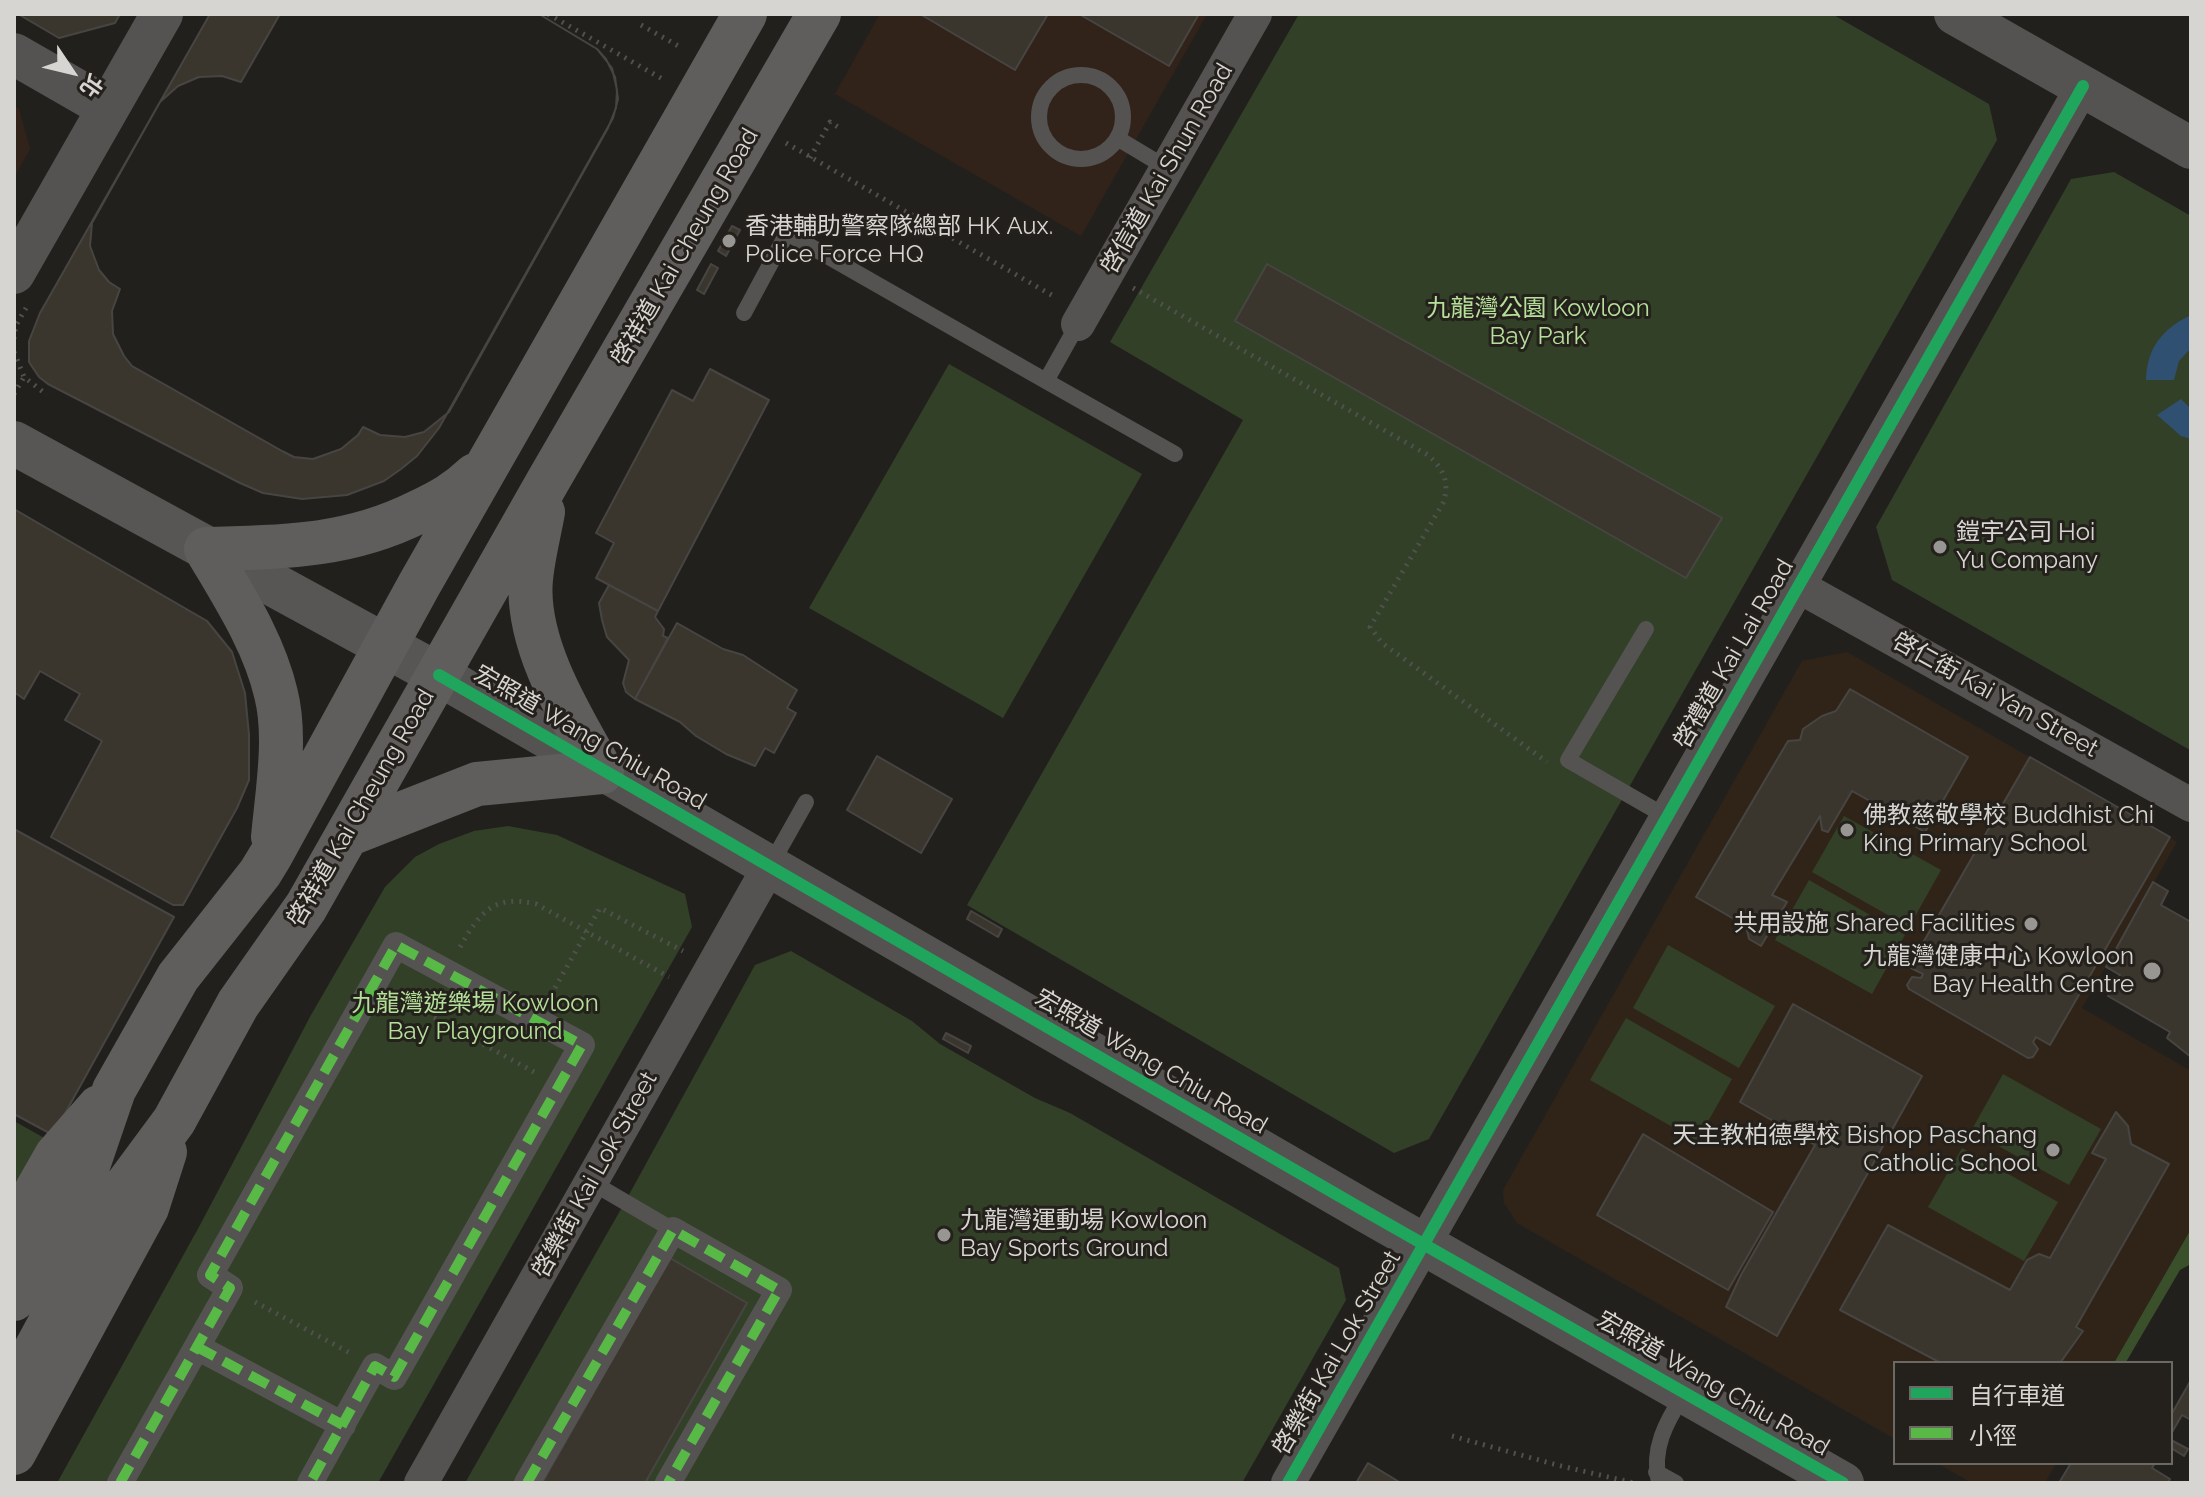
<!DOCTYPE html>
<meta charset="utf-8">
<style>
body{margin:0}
#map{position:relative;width:2205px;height:1497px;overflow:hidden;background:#22201d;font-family:Raleway,"Noto Sans TC",sans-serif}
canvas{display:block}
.frame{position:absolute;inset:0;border:16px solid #d7d5d1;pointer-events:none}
.legend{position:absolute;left:1893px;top:1361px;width:280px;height:104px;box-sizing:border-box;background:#24201b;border:2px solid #6c6864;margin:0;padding:10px 14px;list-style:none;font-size:24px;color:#d7d5d1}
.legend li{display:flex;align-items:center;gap:16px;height:40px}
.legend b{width:40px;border:2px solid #6c6864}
.north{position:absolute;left:32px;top:32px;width:80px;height:80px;-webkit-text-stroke:6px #24201b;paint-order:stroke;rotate:125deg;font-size:22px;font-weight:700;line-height:32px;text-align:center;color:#d7d5d1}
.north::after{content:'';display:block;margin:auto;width:28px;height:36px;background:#d7d5d1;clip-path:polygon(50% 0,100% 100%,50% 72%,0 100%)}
</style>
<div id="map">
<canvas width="2205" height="1497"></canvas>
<div class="frame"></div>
<ul class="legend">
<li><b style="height:10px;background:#20a55d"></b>自行車道</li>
<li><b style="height:10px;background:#58b947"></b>小徑</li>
</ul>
<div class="north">北</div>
</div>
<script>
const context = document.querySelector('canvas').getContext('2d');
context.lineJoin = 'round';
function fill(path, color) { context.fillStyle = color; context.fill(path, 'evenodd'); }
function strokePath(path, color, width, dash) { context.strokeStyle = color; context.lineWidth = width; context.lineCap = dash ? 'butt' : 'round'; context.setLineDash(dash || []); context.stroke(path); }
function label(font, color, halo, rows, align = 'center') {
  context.font = font + ' Raleway,"Noto Sans TC",sans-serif'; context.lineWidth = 6; context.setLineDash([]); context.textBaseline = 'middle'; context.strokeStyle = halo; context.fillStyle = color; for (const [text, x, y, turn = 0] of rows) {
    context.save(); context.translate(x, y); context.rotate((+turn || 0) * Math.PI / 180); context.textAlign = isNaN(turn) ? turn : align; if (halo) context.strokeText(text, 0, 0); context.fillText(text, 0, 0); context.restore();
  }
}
const commercial = new Path2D(`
 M880 14H1207L1081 236 835 94Z
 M14 106 19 109 30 149 14 178Z`);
const education = new Path2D(`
 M1847 652 2177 842 2082 1008 2191 1071V1229L2114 1363H1895V1439L1517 1223 1504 1203 1503 1190 1802 661Z
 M1937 1463H2056L2045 1483H1972Z`);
const green = new Path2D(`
 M1299 14H1832L1989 104 1997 140 1429 1139 1394 1153 967 905 1243 420 1110 342Z
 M2114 172 2191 216 2190 750 1892 580 1876 527 2071 179Z
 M949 364 1142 474 1003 718 809 608Z
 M1844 816 1941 870 1909 927 1812 872Z
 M508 826 557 835 685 894 692 927 378 1483H57L200 1225 311 1015 385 887 415 857 439 844 474 831Z
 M1809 880 1905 935 1872 994 1775 940Z
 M1668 945 1775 1006 1739 1068 1633 1008Z
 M791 951 912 1021 940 1044 1035 1098 1070 1113 1339 1268 1346 1300 1242 1483H465L625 1202 755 965Z
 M1626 1018 1732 1079 1697 1141 1590 1080Z
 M2003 1074 2101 1129 2069 1185 1971 1131Z
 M14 1121 48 1140 14 1200Z
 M1962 1148 2058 1202 2024 1261 1928 1207Z`);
const forest = new Path2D(`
 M2191 1229V1264L2180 1270 2126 1362 2114 1363Z`);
const water = new Path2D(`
 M2191 315V348L2179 361 2174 380H2146C2147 348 2162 329 2191 315Z
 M2181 399 2191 409V439L2181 436 2157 415Z`);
const building = new Path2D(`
 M18 14H120L115 23 59 38Z
 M210 14H539L597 49 606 59 615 77 618 99 613 118 439 428 417 456 401 469 384 481 347 495 302 499 263 493 240 483 48 384 39 377 29 362V341L40 313Z
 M280 14H539L597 49 612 68 617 90 616 108 608 128 449 412 424 432 405 437 380 435 363 427 358 435 341 449 313 459 294 457 282 451 132 366 124 356 113 334 112 311 120 289 109 282 99 270 90 246 92 223 160 102 178 86 199 77 222 76 241 82Z
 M920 14H1048L1015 70Z
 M1079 14H1199L1169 66Z
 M732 226 740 230 726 256 718 251Z
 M711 264 718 268 704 294 697 290Z
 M1267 264 1722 518 1686 578 1235 321Z
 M710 369 769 400 658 611 596 578 614 543 596 533 672 390 693 401Z
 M14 509 207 621 232 652 245 693 249 735V780L237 808 183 905H173L51 837 102 741 65 720 80 694 40 671 24 699 14 692Z
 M609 585 658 611 655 617 664 629 663 636 668 638 635 699 626 692 623 683 629 660 607 637 602 620 599 603Z
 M677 623 723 649 743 655 797 690 787 708 796 713 774 753 765 748 755 766 726 754 696 736 680 722 635 699Z
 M1850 689 1968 757 1925 832 1852 791 1828 832 1822 830 1820 816 1772 895 1787 902 1761 946 1749 939 1746 926 1696 897 1788 741 1800 740 1803 729 1822 716 1836 711Z
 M877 756 952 799 921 853 847 810Z
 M2030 757 2170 837 2050 1045 2036 1037 2033 1042 2038 1049 2033 1057 2028 1058 1909 989 1907 985 1912 977 1921 978 1923 974 1909 967Z
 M14 829 174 917 53 1135 14 1114Z
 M2153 882 2168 891 2161 905 2191 922V1057L2167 1038 2170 1032 2108 996 2120 975 2106 967Z
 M971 911 1002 929 998 937 967 919Z
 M1793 1004 1922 1076 1777 1336 1726 1307 1741 1275 1815 1145 1740 1102Z
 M946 1033 971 1046 968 1053 943 1039Z
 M2116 1112 2128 1126 2131 1144 2169 1164 2076 1327 2083 1331 2060 1363H1941L1840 1310 1888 1225 2010 1290 2027 1260 2039 1254 2050 1258 2106 1159 2092 1153Z
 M1643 1134 1773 1212 1728 1290 1597 1215Z
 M670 1258 747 1303 645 1483H542Z
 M2191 1380V1483H2059L2071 1463H2171V1415Z
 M2182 1415 2191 1420V1483H2168L2170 1479 2152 1468 2155 1463H2171V1448L2184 1456 2188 1449 2171 1440V1434Z
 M1368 1463 1401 1483H1356Z`);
const path = new Path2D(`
 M548 14 666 81
 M641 25 682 48
 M786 143 1055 297
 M810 158 830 122 838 127
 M1133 288 1428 455C1444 469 1450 483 1443 503L1370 627 1382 643 1547 762
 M14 339 16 325 26 308
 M14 352 24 377 47 395
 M14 394 24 377
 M460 947C480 912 494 894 536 904L669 977
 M551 995 600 908 683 951
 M399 998 534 1072
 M255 1302 352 1354
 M1452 1436 1557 1465 1634 1483`);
const service = new Path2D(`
 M1039 117a42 42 0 1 1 84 0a42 42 0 1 1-84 0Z
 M1117 138 1167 168
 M744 313 787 233 1046 381 1078 324
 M1046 381 1175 454
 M1646 629 1568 760 1667 817
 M770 866 806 802
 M591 1182 673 1230
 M1656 1472 1676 1483
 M1659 1483C1651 1449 1666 1422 1684 1394`);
const pedestrian = new Path2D(`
 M197 1347 343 1425
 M120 1483 230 1288 210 1275 396 945 582 1045 394 1377 375 1366 310 1483
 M527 1483 673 1230 779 1290 668 1483`);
const minor = new Path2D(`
 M1078 324 1255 14
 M1798 586 2191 805
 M421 1483 769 867
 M1288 1483 2083 86`);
const tertiary = new Path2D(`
 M1955 14 2191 148
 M14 54 108 108
 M14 273 162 14
 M439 675 1367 1212 1843 1483`);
const secondary = new Path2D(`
 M14 443 439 675`);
const primary = new Path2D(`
 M347 835 477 784 602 772C571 717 525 644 531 579 533 557 539 534 543 512
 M273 837C277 793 287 737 276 694 264 642 233 595 206 549 283 547 348 547 418 512 441 501 456 493 475 475
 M14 1230 56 1156 99 1107
 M14 1299 87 1169 114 1090 178 977 260 873 271 855 419 585 745 14
 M14 1389 120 1194 174 1121 238 1004 306 907 548 481 819 14
 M14 1453 147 1208 165 1152`);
const quiet = new Path2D(`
 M197 1347 343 1425
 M120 1483 230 1288 210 1275 396 945 582 1045 394 1377 375 1366 310 1483
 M527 1483 673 1230 779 1290 668 1483`);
const cycleway = new Path2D(`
 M439 675 1367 1212 1843 1483
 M1288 1483 2083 86`);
const markers = [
 [729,241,8,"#989692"],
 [1940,547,8,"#989692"],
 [1847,830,8,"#989692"],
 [2031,924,8,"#989692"],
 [2152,971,10,"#989692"],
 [2053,1150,8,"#989692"],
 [944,1235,8,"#989692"]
];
const streetNames = [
 ["啓信道 Kai Shun Road",1167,169,-60],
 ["啓祥道 Kai Cheung Road",685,247,-60],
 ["啓禮道 Kai Lai Road",1734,654,-60],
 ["啓仁街 Kai Yan Street",1995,695,29],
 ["宏照道 Wang Chiu Road",590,738,30],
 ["啓祥道 Kai Cheung Road",361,808,-60],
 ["宏照道 Wang Chiu Road",1151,1062,30],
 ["啓樂街 Kai Lok Street",595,1175,-61],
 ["啓樂街 Kai Lok Street",1337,1353,-60],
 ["宏照道 Wang Chiu Road",1713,1384,30]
];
const poiNames = [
 ["香港輔助警察隊總部 HK Aux.",745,227],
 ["Police Force HQ",745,255],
 ["鎧宇公司 Hoi",1956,533],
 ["Yu Company",1956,561],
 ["佛教慈敬學校 Buddhist Chi",1863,816],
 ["King Primary School",1863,844],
 ["共用設施 Shared Facilities",2015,924,"right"],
 ["九龍灣健康中心 Kowloon",2134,957,"right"],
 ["Bay Health Centre",2134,985,"right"],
 ["天主教柏德學校 Bishop Paschang",2037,1136,"right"],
 ["Catholic School",2037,1164,"right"],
 ["九龍灣運動場 Kowloon",960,1221],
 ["Bay Sports Ground",960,1249]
];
const parkNames = [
 ["九龍灣公園 Kowloon",1538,309],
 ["Bay Park",1538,337],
 ["九龍灣遊樂場 Kowloon",475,1004],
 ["Bay Playground",475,1032]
];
fill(commercial, '#32231a');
fill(education, '#302419');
fill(green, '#324027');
fill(forest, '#3a502a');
fill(water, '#305071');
fill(building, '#3a362e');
strokePath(building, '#474542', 2);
strokePath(path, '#50504e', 5, [2, 6]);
strokePath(service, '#545352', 16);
strokePath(pedestrian, '#545352', 26);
strokePath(minor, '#545352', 34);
strokePath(tertiary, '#545352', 42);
strokePath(secondary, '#575655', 44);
strokePath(primary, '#5f5e5d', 44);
strokePath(quiet, '#58b947', 10, [20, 10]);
strokePath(cycleway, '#20a55d', 12);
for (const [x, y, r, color] of markers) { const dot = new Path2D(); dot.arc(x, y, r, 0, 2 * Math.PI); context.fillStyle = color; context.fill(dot); strokePath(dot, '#24201b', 3); }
label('24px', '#d7d5d1', '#24201b', streetNames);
label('24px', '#d7d5d1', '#24201b', poiNames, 'left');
label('24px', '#b5e09a', '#24201b', parkNames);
</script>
